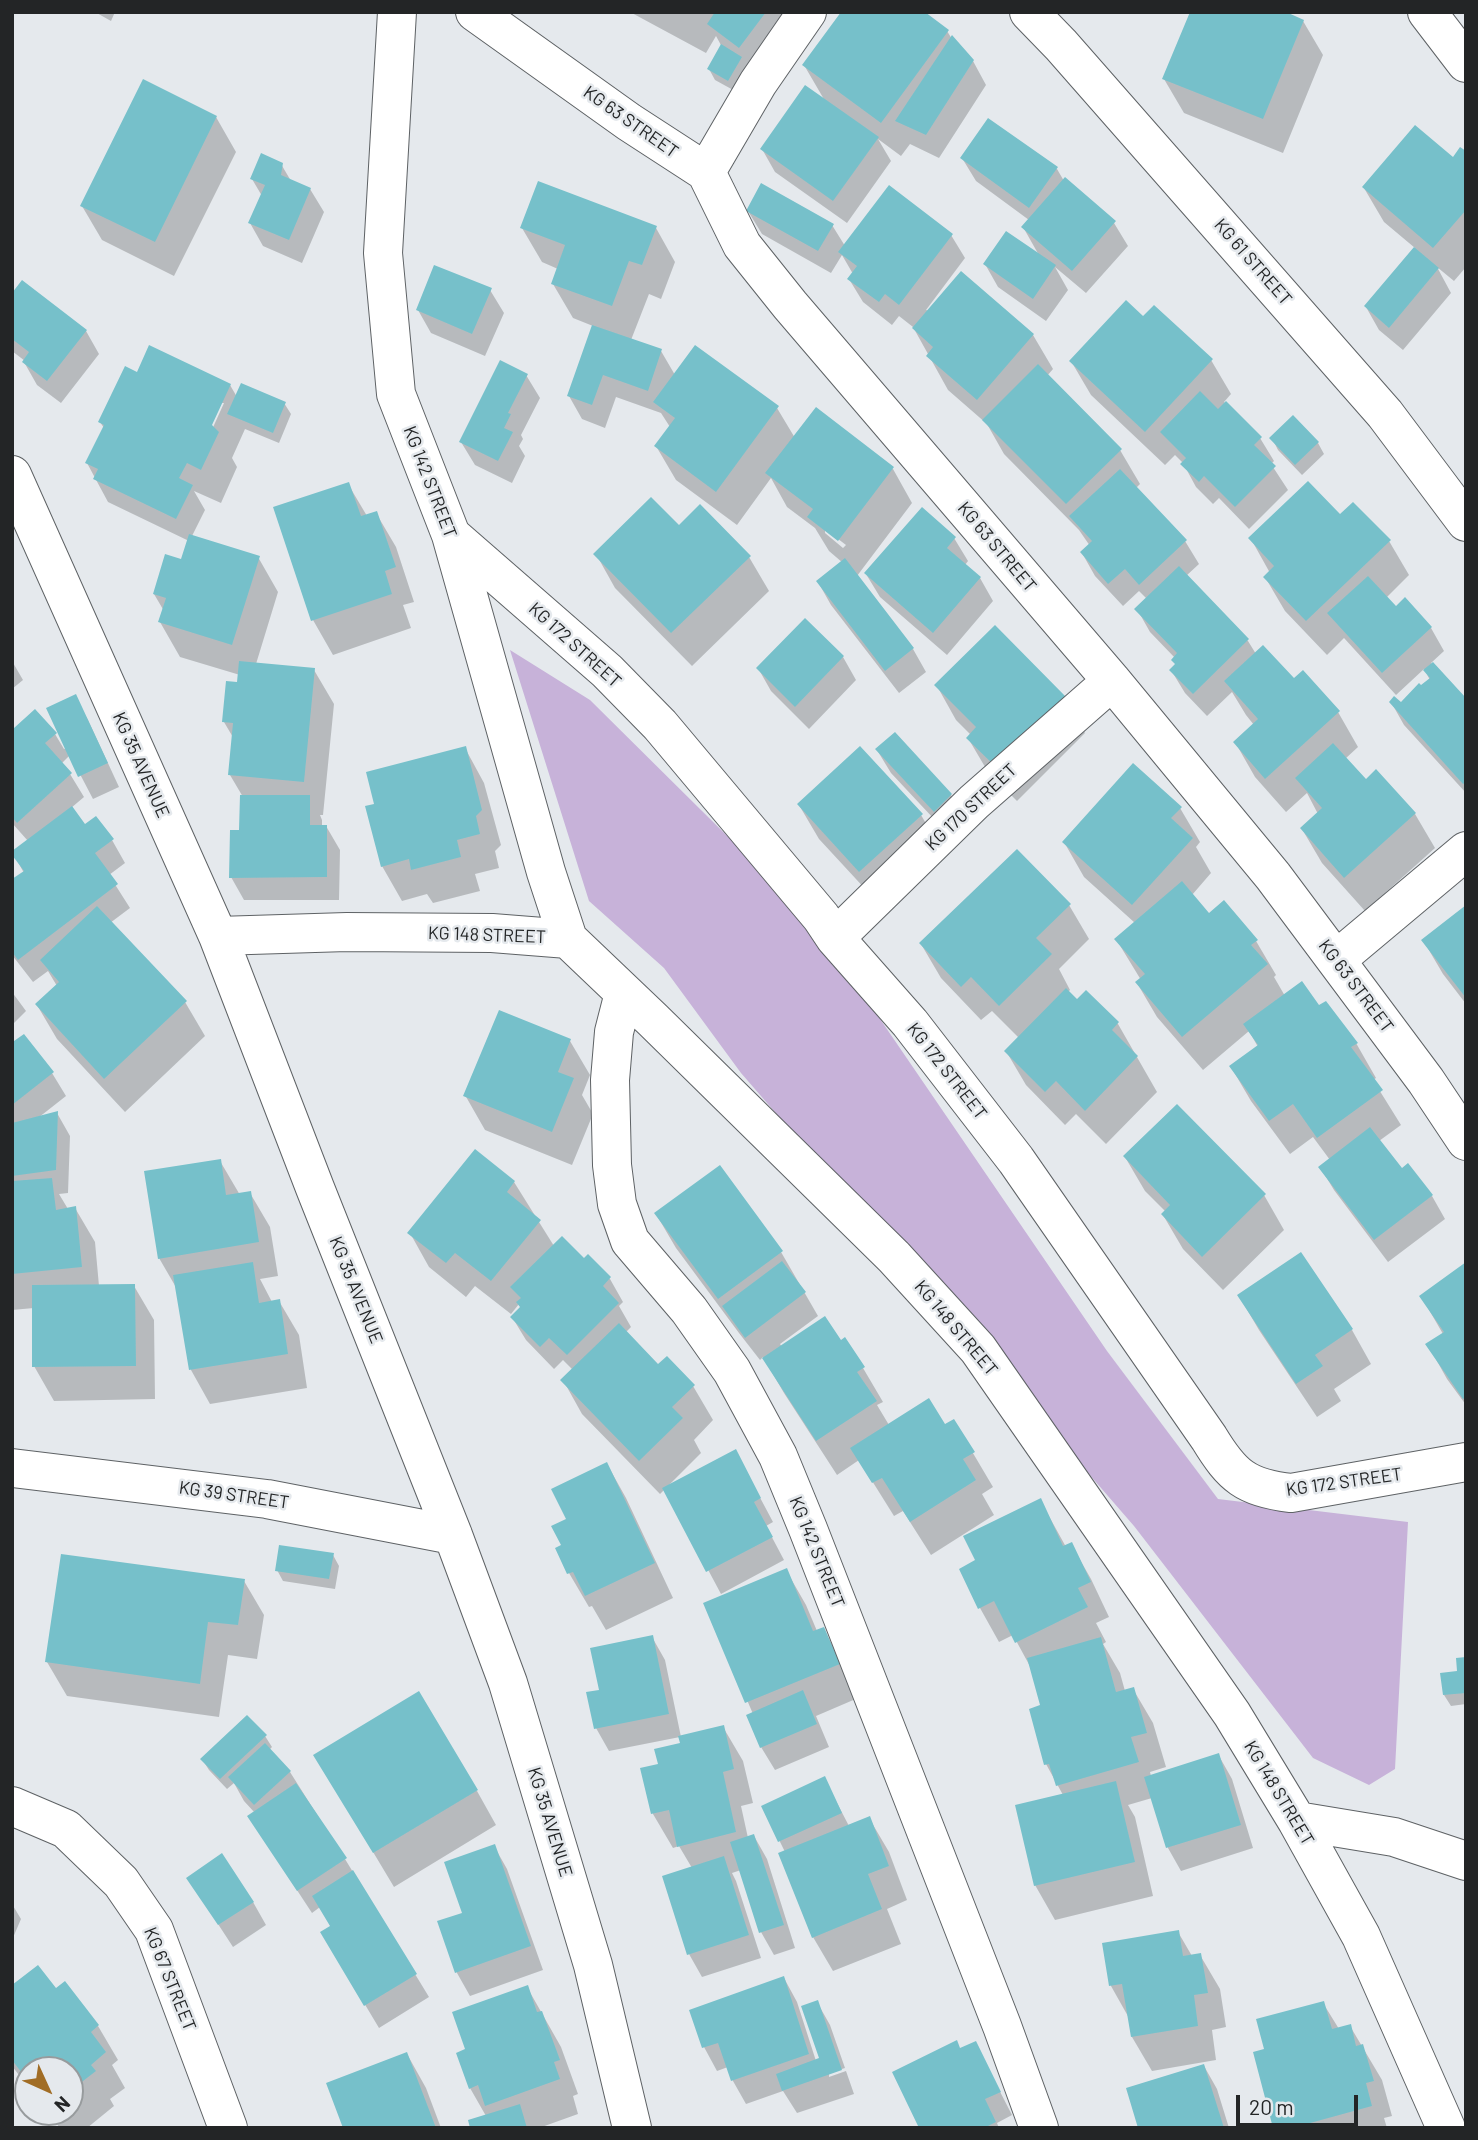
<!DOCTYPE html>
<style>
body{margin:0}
#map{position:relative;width:1478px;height:2140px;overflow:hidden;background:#e5e9ed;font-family:Barlow,sans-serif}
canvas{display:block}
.frame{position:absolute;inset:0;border:14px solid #232526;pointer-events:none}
.north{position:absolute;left:14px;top:2056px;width:70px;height:70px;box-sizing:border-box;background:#e5e9ed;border:2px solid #979b9d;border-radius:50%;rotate:135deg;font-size:19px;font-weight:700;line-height:28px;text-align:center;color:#232526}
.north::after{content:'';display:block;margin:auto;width:24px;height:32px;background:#a16d25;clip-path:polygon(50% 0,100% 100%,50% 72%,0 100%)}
.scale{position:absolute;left:1236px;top:2095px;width:122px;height:32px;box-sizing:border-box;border:4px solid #232526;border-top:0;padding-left:9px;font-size:21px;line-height:24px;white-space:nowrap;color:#232526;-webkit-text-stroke:5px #e5e9ed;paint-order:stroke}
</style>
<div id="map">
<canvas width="1478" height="2140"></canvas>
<div class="frame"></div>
<div class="north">N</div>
<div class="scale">20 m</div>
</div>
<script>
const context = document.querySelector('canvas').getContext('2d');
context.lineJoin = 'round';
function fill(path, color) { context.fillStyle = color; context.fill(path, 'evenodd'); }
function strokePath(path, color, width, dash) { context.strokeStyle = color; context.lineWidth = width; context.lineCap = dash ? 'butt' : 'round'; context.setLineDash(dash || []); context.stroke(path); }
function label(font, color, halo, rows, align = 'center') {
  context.font = font + ' Barlow,sans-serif'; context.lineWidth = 5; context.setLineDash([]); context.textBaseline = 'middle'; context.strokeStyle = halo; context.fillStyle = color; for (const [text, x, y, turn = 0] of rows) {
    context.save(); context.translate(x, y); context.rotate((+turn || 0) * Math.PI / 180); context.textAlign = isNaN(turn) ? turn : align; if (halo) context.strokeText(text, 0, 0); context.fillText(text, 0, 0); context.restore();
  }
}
const green = new Path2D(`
 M510 650 590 700 813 921 1107 1351 1218 1499 1408 1522 1395 1769 1369 1785 1313 1758 1134 1526 741 1073 664 968 589 901Z`);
const shadow = new Path2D(`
 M95 12H115L111 21Z
 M630 12H797L735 91 715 80 709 69 722 47 716 36 706 53Z
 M1303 21 1323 55 1283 153 1184 113 1164 79Z
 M947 31 952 39 973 61 986 85 939 158 910 144 901 156 878 139 891 161 847 223 775 172 762 149 825 101 804 65Z
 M216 117 236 152 174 276 102 240 82 206Z
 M1466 154V267L1454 281 1437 267 1451 293 1403 350 1379 330 1366 307 1415 248 1384 222 1364 188Z
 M962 158 1057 169 1064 181 1114 223 1128 246 1086 293 1055 267 1068 290 1046 321 998 287 985 264 1040 257 1023 227 1029 220 976 181Z
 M281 164 291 181 310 189 324 212 302 263 263 246 250 223 262 196 252 179Z
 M748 211 832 225 845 246 951 235 965 258 926 310 1033 335 1053 369 1047 376 1120 450 1140 484 1136 488 1185 541 1199 564 1186 576 1248 641 1256 654 1338 712 1358 747 1345 759 1365 781 1376 772 1415 814 1435 848 1365 911 1322 863 1302 829 1318 814 1307 793 1286 812 1255 777 1235 742 1254 725 1246 715 1232 692 1207 716 1185 693 1171 670 1176 665 1175 658 1150 632 1137 609 1147 599 1139 591 1123 606 1095 576 1082 553 1090 546 1079 530 1004 454 987 424 948 390 913 327 899 316 892 325 863 302 849 279 853 274 842 255 831 273 762 234Z
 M522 228H656L675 262 661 299 649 294 631 340 661 351 675 375 777 408 795 438 893 469 912 503 857 576 913 649 926 672 899 693 831 605 818 582 843 563 829 551 815 528 787 507 771 478 737 525 676 480 656 446 670 427 661 413 616 397 605 428 582 419 569 396 593 326 573 318 553 284 558 269 542 262ZM825 529 846 545 843 548 825 533Z
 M490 290 504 313 485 356 431 333 418 310Z
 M12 296 86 331 99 354 61 403 37 385 24 362 25 361 12 351Z
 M1143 318 1211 360 1231 394 1224 402 1260 438 1274 461 1271 464 1288 490 1249 529 1219 498 1213 504 1196 487 1183 463 1175 455 1165 465 1091 395 1071 361Z
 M138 374 230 385 237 397 284 403 291 414 279 443 245 429 232 458 237 467 221 503 194 491 205 510 192 536 258 557 278 592 256 664 314 670 334 704 323 815H320L322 820V826H326L340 850 339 900H244L231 877 241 831 243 797 230 775 234 739 224 722 239 684 240 675 180 657 160 622 164 611 154 594 182 561 189 541 108 502 87 463 104 428 100 422ZM220 403H224L210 434 207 432Z
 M526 375 540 398 521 435 523 439 519 446 525 456 512 483 475 465 461 442Z
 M1293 418 1318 443 1324 454 1302 475 1278 450 1272 438Z
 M348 484 367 516 376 513 396 547 414 602 403 605 411 628 333 655 313 620Z
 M1340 517 1389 541 1409 575 1386 598 1396 609 1405 600 1431 628 1444 651 1431 663 1466 701V793L1404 725 1391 702 1401 705 1430 680 1424 669 1396 695 1344 638 1327 655 1285 611 1265 577 1270 573 1251 539Z
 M679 528 749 557 769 591 692 666 615 588 596 554Z
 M954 538 968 561 965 565 980 578 993 601 947 655 880 597 866 574Z
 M843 657 856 680 809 729 771 691 758 668Z
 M12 661 23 680 12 689Z
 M937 686 1066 699 1085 733 1017 801 988 772 968 738 971 735 956 720Z
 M75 697 88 720 119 787 93 799 70 755 61 764 70 774 84 797 71 808 85 826 112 840 125 863 109 875 130 908 110 923 185 1002 205 1036 125 1112 57 1039 37 1005 57 986 48 971 33 982 12 955V882L24 873 13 853 28 841 12 823V728L55 734 64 749 67 748Z
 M465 748 484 783 501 845 495 851 499 868 475 874 480 891 433 903 427 894 402 901 382 866 377 805Z
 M877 750 951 795 964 818 948 834 891 773Z
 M799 805 921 815 941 849 880 905 819 839Z
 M1180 808 1200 842 1196 847 1211 873 1192 895 1209 915 1256 941 1276 975 1274 977 1285 996 1319 1008 1356 1043 1376 1078 1373 1080 1401 1125 1379 1141 1402 1170 1432 1196 1445 1219 1388 1262 1334 1190 1320 1167 1330 1160 1313 1137 1290 1154 1251 1101 1231 1067 1258 1047 1249 1031 1203 1070 1157 1017 1137 983 1141 980 1116 939 1135 923 1084 877 1064 842Z
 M1069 905 1089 939 1059 969 1070 990 1067 993 1077 1002 1086 992 1118 1024 1157 1092 1106 1144 1076 1114 1065 1125 1026 1085 1006 1051 1019 1038 992 1011 981 1020 941 978 921 944Z
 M1466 908V1004L1443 974 1423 940Z
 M12 992 26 1011 12 1025Z
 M570 1041 590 1075 582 1095 593 1114 572 1165 485 1130 465 1095Z
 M12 1042 52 1073 66 1096 38 1118 57 1113 70 1136 68 1193 59 1194 68 1209 75 1208 95 1242 99 1286H134L154 1320 155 1399 54 1401 34 1366V1308L12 1310Z
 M1125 1157 1264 1195 1284 1230 1223 1290 1183 1249 1163 1215 1166 1212 1145 1191Z
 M220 1161 240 1195 250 1193 270 1227 278 1276 260 1279 272 1302 279 1301 299 1335 307 1388 210 1404 191 1370 177 1289 159 1258Z
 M514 1182 554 1246 584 1260 588 1256 610 1279 623 1302 619 1306 631 1327 626 1332 658 1366 693 1386 713 1420 694 1440 701 1453 668 1486 748 1475 773 1522 766 1526 784 1560 721 1594 665 1489 660 1494 582 1414 563 1380 573 1370 563 1360 554 1369 526 1340 512 1317 521 1308 519 1304 511 1314 475 1286 466 1297 429 1267 410 1233Z
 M656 1214 781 1252 818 1316 780 1344 782 1347 840 1342 863 1368 883 1402 877 1405 889 1425 945 1426 954 1421 993 1487 982 1494 994 1515 931 1555 903 1511 894 1516 859 1460 837 1475 784 1393 763 1357 760 1360 739 1333 676 1248Z
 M1300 1254 1352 1330 1371 1364 1334 1389 1341 1401 1317 1417 1259 1330 1239 1296Z
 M1466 1264V1405L1447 1379 1428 1345 1443 1334 1421 1296Z
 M607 1464 626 1498 673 1598 606 1630 592 1606 589 1607 569 1573 563 1546 568 1520Z
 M1040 1500 1066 1547 1071 1544 1091 1579 1109 1617 1096 1623 1106 1642 1103 1644 1120 1673 1125 1691 1133 1689 1153 1723 1166 1767 1150 1772 1151 1776 1219 1756 1232 1779 1253 1848 1181 1871 1168 1848 1152 1798 1128 1805 1135 1817 1153 1896 1055 1920 1035 1885 1063 1795 1046 1764 1042 1706 1032 1670 1013 1635 999 1642 980 1608 961 1569 977 1561Z
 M333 1555 339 1566 335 1589 283 1581 277 1570Z
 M786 1570 806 1605 817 1631 823 1629 843 1663 858 1698 816 1716 829 1747 775 1770 761 1747 753 1714 706 1604Z
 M244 1581 264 1615 257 1659 228 1655 219 1717 67 1696 47 1662Z
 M652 1637 665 1660 681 1737 723 1727 743 1761 753 1803 741 1806 748 1838 754 1836 767 1859 795 1948 774 1955 761 1932 741 1870 732 1873 736 1881 761 1958 702 1977 689 1954 692 1868 679 1846 673 1848 653 1814 643 1770 660 1766 682 1744 680 1737 609 1751 596 1728 601 1691Z
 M1466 1659V1704L1451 1706 1444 1695Z
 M265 1736 272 1747 269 1750 290 1772 345 1859 429 1997 379 2028 336 1956 332 1927 320 1907 312 1913 249 1817 255 1813 244 1801 234 1783 227 1789 209 1770 202 1759Z
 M824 1778 849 1826 869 1818 889 1852 907 1900 887 1909 901 1944 833 1971 813 1937 785 1852 763 1807Z
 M336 1790 477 1791 496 1825 394 1887Z
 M494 1846 507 1869 543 1970 470 1996 457 1973 439 1922 464 1914Z
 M188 1878 253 1902 266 1925 233 1947Z
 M12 1904 21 1919 12 1940Z
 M1178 1932 1192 1956 1200 1955 1220 1989 1226 2027 1212 2030 1216 2060 1152 2071 1132 2037 1129 2018 1111 1986 1104 1945Z
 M784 1978 797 2002 816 2061 822 2059 817 2002 830 2025 845 2068 829 2073V2077L846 2071 854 2094 797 2113 783 2091 746 2104 733 2081 728 2067 717 2071 704 2047Z
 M12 1987 56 1990 98 2026 118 2060 112 2065 125 2088 110 2099 114 2106 87 2128H60L47 2112H70V2070H28V2087L12 2066Z
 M527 1987 561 2047 578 2094 573 2096 578 2114 539 2128H472L486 2116 470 2088Z
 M1323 2003 1339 2029 1350 2026 1382 2080 1392 2116 1384 2118 1387 2128H1275L1267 2050Z
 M975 2043 1012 2115 997 2123 999 2128H921L961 2050Z
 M407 2054 426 2088 441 2128H345Z
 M1204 2066 1217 2089 1229 2128H1139Z`);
const building = new Path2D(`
 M715 12H766L739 48 707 24Z
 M841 12H925L949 30 881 123 802 65Z
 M1190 12H1286L1304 20 1263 119 1162 79Z
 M952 35 974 60 926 135 895 121Z
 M721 44 742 57 728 81 707 69Z
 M143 79 217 116 155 242 80 206Z
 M805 85 879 137 833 201 760 149Z
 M988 118 1058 167 1029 208 960 158Z
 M1415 125 1453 157 1460 147 1466 151V210L1433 248 1362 187Z
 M261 153 283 163 281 175 311 188 289 240 248 223 265 185 250 179Z
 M1065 177 1116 221 1072 271 1021 227Z
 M538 181 657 226 642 265 629 261 612 306 551 284 565 245 520 228Z
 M761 183 834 224 818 251 746 211Z
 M889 185 953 234 899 305 885 294 879 302 847 279 857 266 838 252Z
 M1006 231 1056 265 1033 299 983 264Z
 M1414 247 1439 268 1389 328 1364 306Z
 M434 265 492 288 472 334 416 310Z
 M961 271 1034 334 977 400 926 356 933 347 912 328Z
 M22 280 87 330 47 381 22 362 29 352 12 339V293Z
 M1126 300 1143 316 1154 305 1213 359 1145 432 1069 361Z
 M592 325 662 349 648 391 603 375 592 405 567 396Z
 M149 345 231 384 212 425 219 432 201 470 187 463 179 478 193 485 176 519 93 479 98 469 85 463 104 425 98 422 125 366 137 372Z
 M695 345 779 406 716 492 654 446 675 418 653 402Z
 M500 360 528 374 508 413 511 414 504 428 513 432 498 461 459 442Z
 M1038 364 1122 449 1066 504 982 420Z
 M241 383 286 402 273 433 227 414Z
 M1200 391 1218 409 1226 401 1262 437 1254 445 1276 466 1235 507 1204 476 1199 482 1180 464 1186 458 1160 432Z
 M816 407 894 467 838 541 807 517 813 509 765 473Z
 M1293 415 1319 442 1295 465 1269 438Z
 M1120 469 1187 540 1139 585 1125 569 1108 584 1080 552 1092 541 1069 516Z
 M1308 481 1340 514 1353 502 1391 540 1306 621 1263 577 1274 566 1248 538Z
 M349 482 361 516 377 511 396 567 385 571 392 594 311 621 273 507Z
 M651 497 679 525 700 504 751 556 671 633 593 554Z
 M922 507 956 537 947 548 981 577 933 633 864 573Z
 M189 534 260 556 232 645 158 622 166 598 153 594 165 554 181 559Z
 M845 558 914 648 885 671 816 581Z
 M1179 566 1249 639 1193 694 1169 670 1175 664 1171 660 1177 653 1134 609Z
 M1368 576 1396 606 1405 597 1432 627 1382 673 1327 613Z
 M805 618 844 656 795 707 756 668Z
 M995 625 1067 698 997 768 966 738 976 727 934 685Z
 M1263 645 1294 678 1303 670 1340 711 1265 779 1233 742 1258 719 1224 681Z
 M239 661 315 668 304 782 228 775 233 723 222 722 226 681 237 682Z
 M1433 662 1466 698V782L1463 784 1389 702 1394 696 1401 702 1419 683 1421 685 1430 678 1423 670Z
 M76 694 108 763 78 777 46 708Z
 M35 709 57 733 45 743 72 773 17 823 12 817V726L14 728Z
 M895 732 952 794 934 812 875 749Z
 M1333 743 1366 779 1376 769 1416 813 1344 878 1300 828 1322 808 1295 778Z
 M466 746 482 810 476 816 480 834 457 840 461 857 411 870 409 859 381 867 365 806 374 804 366 772Z
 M860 746 923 814 859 872 797 804Z
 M1133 763 1182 807 1171 818 1193 838 1132 905 1062 842Z
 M240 795H310V825H327V877L229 878 230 830H239Z
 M72 806 85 824 96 816 114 839 95 853 118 884 18 960 12 952V879L24 871 12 855V851Z
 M1017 849 1071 904 1036 938 1052 954 999 1006 971 977 961 987 919 943Z
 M1182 881 1209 913 1224 900 1258 940 1251 945 1268 964 1182 1037 1135 982 1145 974 1114 939Z
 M1466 905V998L1421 940Z
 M97 906 187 1001 104 1079 35 1004 59 982 40 960Z
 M1302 981 1319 1005 1326 1001 1358 1043 1351 1047 1383 1090 1317 1138 1293 1104 1269 1121 1229 1066 1258 1045 1243 1024Z
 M1066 988 1077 999 1086 990 1119 1022 1112 1030 1138 1056 1085 1111 1056 1081 1045 1092 1004 1051Z
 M499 1010 571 1039 558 1072 574 1078 552 1132 463 1096Z
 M24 1034 54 1072 12 1105V1039L14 1041Z
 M1177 1104 1266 1194 1202 1257 1161 1214 1170 1205 1123 1156Z
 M58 1111 56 1170 12 1176V1123Z
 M1370 1127 1402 1168 1408 1163 1433 1195 1374 1240 1318 1167Z
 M475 1149 515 1181 507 1192 541 1220 491 1281 455 1253 446 1263 407 1233Z
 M221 1159 226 1195 251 1191 259 1242 158 1259 144 1171Z
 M720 1165 783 1251 718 1299 654 1213Z
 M52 1178 56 1210 76 1206 82 1267 12 1274V1181Z
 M562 1236 584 1258 588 1254 611 1277 603 1286 619 1303 567 1355 549 1338 540 1347 510 1317 520 1307 516 1302 521 1298 510 1287Z
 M1301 1252 1353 1329 1315 1355 1323 1366 1296 1384 1237 1295Z
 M782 1261 806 1292 745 1338 722 1306Z
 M253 1262 259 1303 280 1299 288 1354 189 1370 173 1275Z
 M1466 1262V1397L1463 1399 1425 1344 1444 1332 1419 1296Z
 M135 1284 136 1366 32 1367V1285Z
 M825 1316 841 1340 845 1337 865 1367 857 1372 877 1401 816 1441 762 1358Z
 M619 1323 658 1364 667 1356 695 1385 672 1407 683 1418 639 1461 560 1380Z
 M929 1398 945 1424 954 1419 975 1452 963 1459 976 1480 910 1522 882 1478 872 1483 850 1448Z
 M736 1449 761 1498 754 1502 773 1537 706 1572 662 1488Z
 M607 1462 655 1563 585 1596 573 1572 567 1574 555 1548 561 1545 551 1526 566 1519 551 1489Z
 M1041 1498 1063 1546 1072 1542 1091 1582 1078 1588 1088 1607 1015 1643 994 1601 978 1609 959 1569 975 1560 963 1536Z
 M279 1545 334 1553 329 1579 275 1571Z
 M61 1554 245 1579 238 1625 208 1622 200 1684 45 1662Z
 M787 1568 813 1631 824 1627 840 1664 745 1703 703 1603Z
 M653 1635 669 1714 594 1729 586 1692 599 1690 590 1648Z
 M1101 1637 1116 1692 1134 1687 1147 1733 1131 1737 1139 1762 1056 1786 1049 1764 1044 1765 1029 1709 1040 1705 1027 1658Z
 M1466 1657V1693L1443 1695 1440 1673 1457 1671 1456 1658Z
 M803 1690 817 1724 760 1748 746 1715Z
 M419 1691 478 1790 373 1853 313 1755Z
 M247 1715 267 1735 220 1779 200 1759Z
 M724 1725 734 1769 723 1772 736 1832 677 1847 669 1810 651 1814 640 1768 658 1764 654 1749 680 1743 678 1736Z
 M265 1743 291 1771 254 1805 228 1777Z
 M1219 1753 1241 1825 1166 1848 1144 1777Z
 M825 1776 842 1813 778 1842 761 1806Z
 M1116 1781 1135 1862 1034 1886 1015 1805Z
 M296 1783 347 1858 297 1891 247 1816Z
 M870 1816 889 1866 868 1874 882 1909 812 1938 778 1853Z
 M754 1834 784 1925 759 1933 730 1842Z
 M495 1844 531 1946 455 1973 437 1921 462 1913 444 1862Z
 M222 1853 254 1902 218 1925 186 1878Z
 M724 1856 749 1935 687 1955 662 1876Z
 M353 1870 417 1974 364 2006 320 1932 330 1926 312 1896Z
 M1179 1930 1183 1956 1201 1953 1208 1993 1194 1995 1198 2026 1131 2037 1122 1984 1109 1986 1102 1943Z
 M38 1965 56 1988 65 1981 99 2025 91 2032 106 2052 91 2065 96 2071 70 2091V2070H28V2081L12 2060V1985Z
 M784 1976 809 2054 731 2081 718 2043 702 2048 689 2010Z
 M528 1985 537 2012 542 2011 560 2060 554 2062 560 2079 485 2106 478 2085 469 2089 456 2053 465 2049 452 2012Z
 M818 2000 842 2070 782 2091 776 2074 819 2058 801 2006Z
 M1324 2001 1332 2029 1351 2024 1356 2046 1363 2044 1374 2081 1366 2083 1372 2106 1292 2128H1273L1253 2052 1264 2049 1256 2019Z
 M957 2040 960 2048 976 2041 1001 2092 985 2099 996 2122 984 2128H919L892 2072Z
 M407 2052 436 2128H343L326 2083Z
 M1204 2064 1224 2128H1138L1126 2088Z
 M520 2104 527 2128H470L468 2120Z`);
const minor = new Path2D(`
 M397 12 383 253 396 394 451 535 546 872 568 939
 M475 12 629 122 706 172 742 245 790 305 1112 681 1273 876 1426 1081 1466 1141
 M1029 12 1061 45 1385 414 1466 522
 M1427 12 1466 63
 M706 172 758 83 807 12
 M12 475 218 936 315 1188 453 1535 508 1683 593 1965 632 2128
 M451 535 607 671 660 725 821 917 835 938 910 1023 1016 1160 1209 1438C1232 1476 1246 1488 1291 1493L1466 1462
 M218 936 347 932 492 933 568 939 653 1020 894 1257 978 1349 1232 1714 1297 1821 1361 1936 1446 2128
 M835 938 974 802 1112 681
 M1336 960 1466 851
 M624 993 614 1032 610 1080 612 1165 617 1204 630 1241 689 1310 732 1371 778 1456 808 1529 1002 2026 1039 2128
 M12 1468 267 1499 453 1535
 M12 1806 66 1829 121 1882 154 1930 228 2128
 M1297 1821 1394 1837 1466 1861`);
const streetNames = [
 ["KG 63 STREET",631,122,35],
 ["KG 61 STREET",1253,262,49],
 ["KG 142 STREET",430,482,69],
 ["KG 63 STREET",997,547,50],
 ["KG 172 STREET",575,645,42],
 ["KG 35 AVENUE",141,765,66],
 ["KG 170 STREET",971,807,-43],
 ["KG 148 STREET",487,935,2],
 ["KG 63 STREET",1356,986,53],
 ["KG 172 STREET",947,1071,52],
 ["KG 35 AVENUE",356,1290,68],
 ["KG 148 STREET",956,1328,50],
 ["KG 172 STREET",1344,1482,-8],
 ["KG 39 STREET",234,1495,8],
 ["KG 142 STREET",817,1552,68],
 ["KG 148 STREET",1279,1793,59],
 ["KG 35 AVENUE",550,1822,73],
 ["KG 67 STREET",170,1979,68]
];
fill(green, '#c7b2d9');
fill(shadow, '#0003');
fill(building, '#76c0ca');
strokePath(minor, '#5e6265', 40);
strokePath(minor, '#fff', 38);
label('18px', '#232526', '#e5e9ed', streetNames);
</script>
